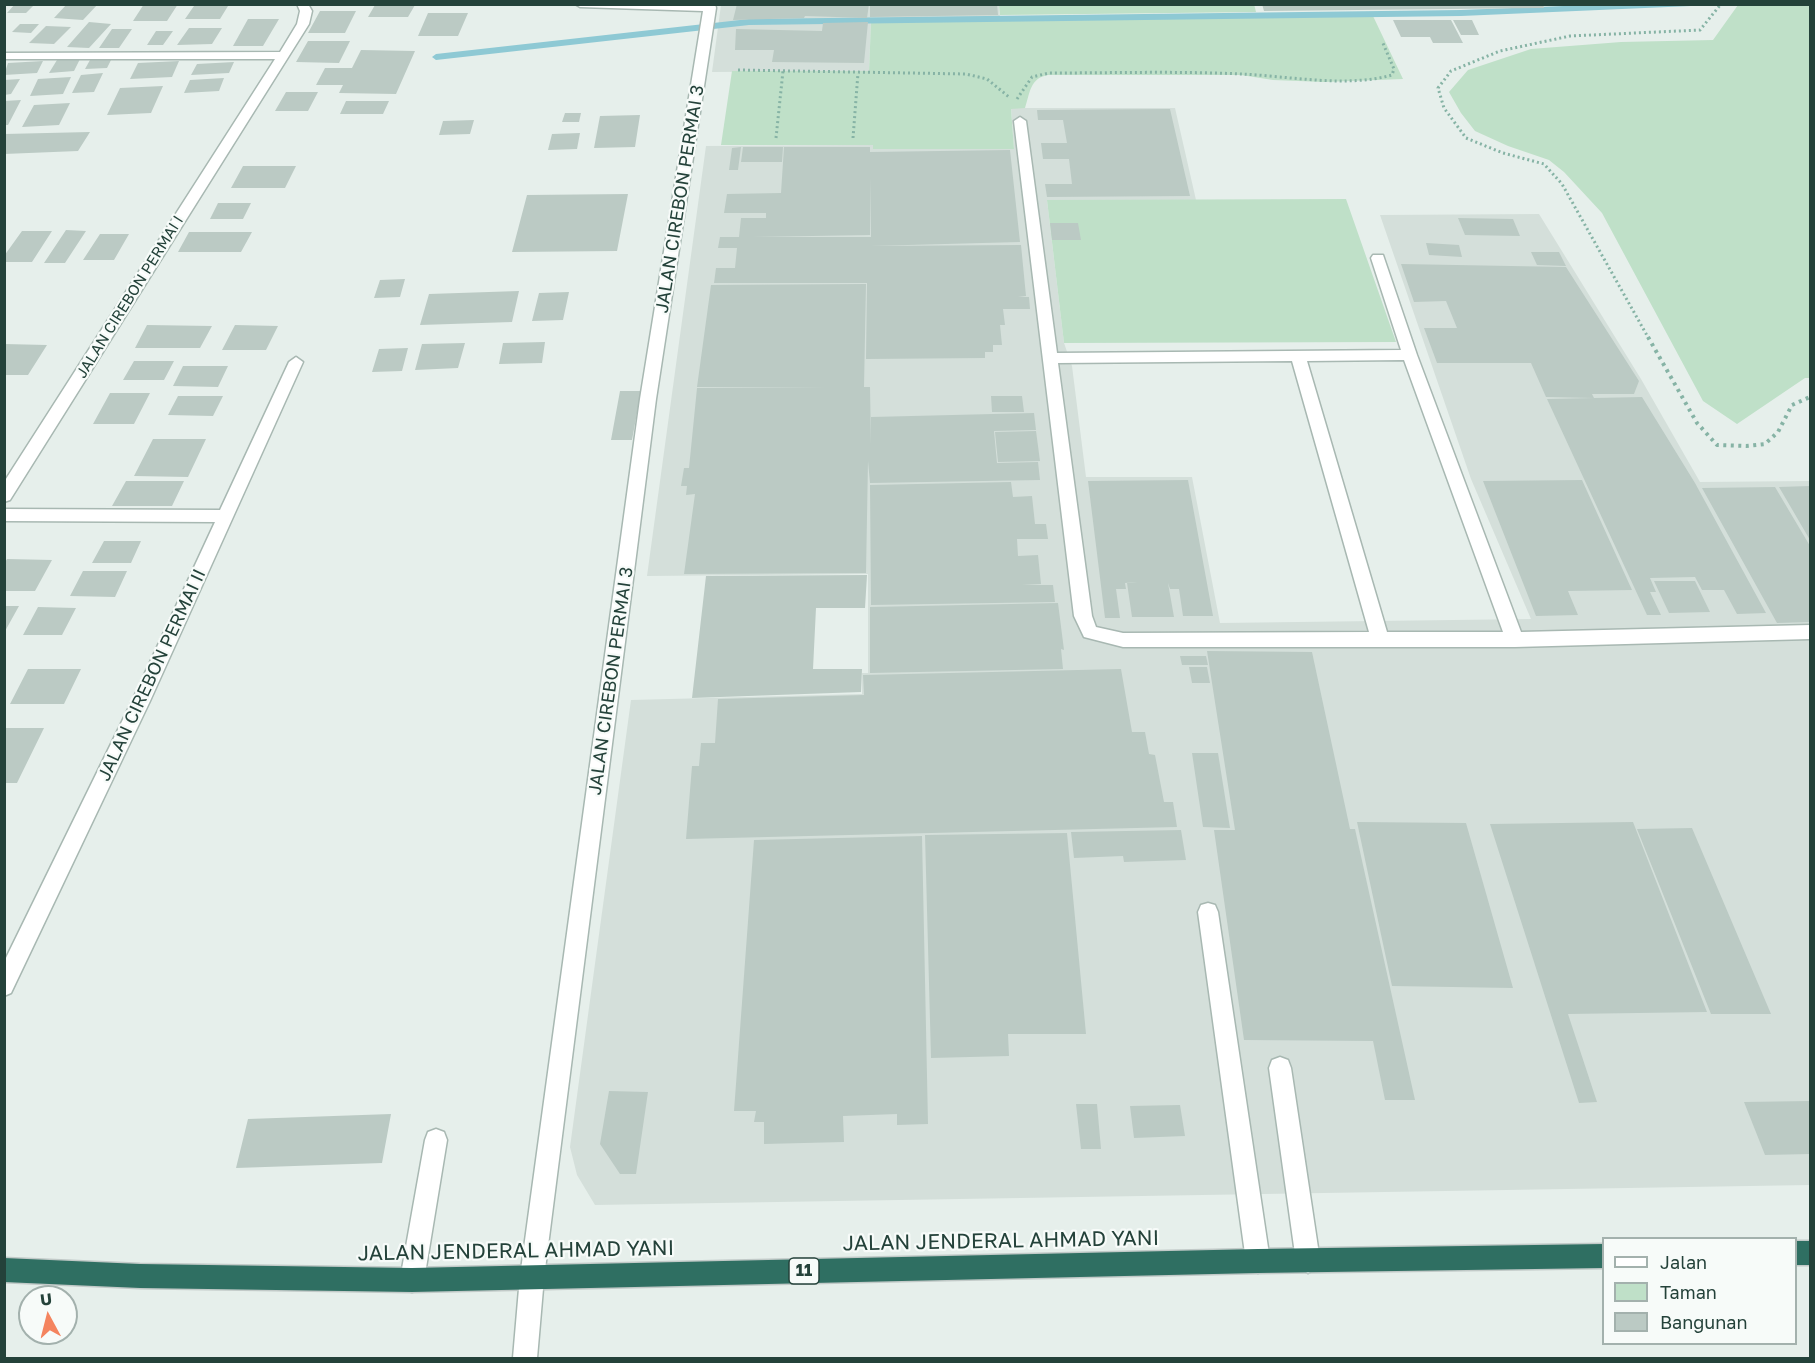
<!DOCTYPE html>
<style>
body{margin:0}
#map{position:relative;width:1815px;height:1363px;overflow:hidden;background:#e6efeb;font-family:"Golos Text",sans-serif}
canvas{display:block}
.frame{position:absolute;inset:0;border:6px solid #24423a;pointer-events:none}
.legend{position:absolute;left:1602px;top:1237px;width:195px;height:108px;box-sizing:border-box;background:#f7fbf9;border:2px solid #a3b1ad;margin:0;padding:8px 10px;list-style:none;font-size:18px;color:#24423a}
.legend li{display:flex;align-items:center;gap:12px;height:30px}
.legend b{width:30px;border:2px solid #a3b1ad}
.north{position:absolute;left:18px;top:1285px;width:60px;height:60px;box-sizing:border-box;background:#f7fbf9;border:2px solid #a3b1ad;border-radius:50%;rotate:353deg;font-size:16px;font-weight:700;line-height:24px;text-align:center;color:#24423a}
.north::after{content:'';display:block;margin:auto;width:21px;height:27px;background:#f4845f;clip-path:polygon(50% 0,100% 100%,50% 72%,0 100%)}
</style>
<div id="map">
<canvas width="1815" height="1363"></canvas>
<div class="frame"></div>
<ul class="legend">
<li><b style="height:8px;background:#fff"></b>Jalan</li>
<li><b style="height:16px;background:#bfe0c8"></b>Taman</li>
<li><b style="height:16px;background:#bbcac4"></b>Bangunan</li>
</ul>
<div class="north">U</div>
</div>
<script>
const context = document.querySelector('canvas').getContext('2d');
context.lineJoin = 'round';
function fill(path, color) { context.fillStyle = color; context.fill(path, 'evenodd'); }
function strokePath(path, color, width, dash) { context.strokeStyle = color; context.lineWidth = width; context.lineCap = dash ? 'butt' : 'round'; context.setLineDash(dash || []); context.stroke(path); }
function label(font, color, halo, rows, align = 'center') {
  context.font = font + ' "Golos Text",sans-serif'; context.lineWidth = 4.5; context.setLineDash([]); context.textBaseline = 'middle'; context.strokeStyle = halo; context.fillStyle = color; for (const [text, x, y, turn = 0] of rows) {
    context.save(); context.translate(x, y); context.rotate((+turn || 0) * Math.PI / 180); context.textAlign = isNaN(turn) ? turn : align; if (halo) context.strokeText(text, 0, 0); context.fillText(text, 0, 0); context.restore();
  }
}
const built = new Path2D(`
 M721 5H999L1000 20 871 22 869 71 712 72Z
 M1011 108H1175L1196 200H1047L1064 343 1072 366 1086 477H1192L1220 623 1531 619 1471 479 1380 215 1539 214 1641 379 1700 482 1810 481V1185L595 1205 577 1175 570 1147 631 700 862 694V673H868V574L647 576 706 146 873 145 874 149H1014Z`);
const green = new Path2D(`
 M1254 4 1256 12 1000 15 999 5Z
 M1738 5H1810V378H1805L1737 424 1703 401 1602 213 1564 172 1549 160 1508 146 1475 131 1461 113 1449 92 1468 70 1531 49 1621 42 1713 40Z
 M1373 16 1403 79 1324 82 1273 80 1241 75H1048C1030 78 1030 93 1025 108L1011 109 1014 149H873V145H721L732 71H869L871 22Z
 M1346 199 1396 342 1064 343 1047 200Z`);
const stream = new Path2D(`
 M1614 4H1695L1691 6 1461 16 749 25 436 60 432 57 436 54 749 19 1461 10Z`);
const building = new Path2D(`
 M15 4H35L26 13H7Z
 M67 4H98L83 20 54 18Z
 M144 4H178L167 21H133Z
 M737 4H869L867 18 805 16 804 18 733 20Z
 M870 4H997L998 15 870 17Z
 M1262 4H1543L1544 8 1264 11Z
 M375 5H415L408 17H368Z
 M194 6H228L220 19H185Z
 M320 11H356L345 33H308Z
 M428 13H468L458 36H418Z
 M248 19H279L263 46H233Z
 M1393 20H1451L1463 43H1433L1430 37H1401Z
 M1453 20H1472L1479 35H1461Z
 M89 22 111 24 89 48 67 47Z
 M868 22 864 63 772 62 774 50H735L736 29 822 31 823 23Z
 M20 24H39L31 33 12 32Z
 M46 26 71 27 54 44 29 43Z
 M189 28H222L212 44 177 45Z
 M112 29H132L119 48H99Z
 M156 31H173L163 45H147Z
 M308 41H350L339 63 296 62Z
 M361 50 415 51 396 94 339 93 343 85H316L325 68H352Z
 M112 58 107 68 85 69 90 60Z
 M80 59 74 71 49 73 57 60Z
 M43 61 37 73 4 75 8 63Z
 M179 61 172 77 130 79 138 63Z
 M234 62 229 73 191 75 197 64Z
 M103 73 94 92 72 93 81 75Z
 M71 77 63 94 30 96 38 79Z
 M224 78 219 91 184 93 190 80Z
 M20 79 11 94 4 95V80Z
 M163 86 151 113 107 115 120 88Z
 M286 92H318L308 111H275Z
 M21 100 8 125H4V101Z
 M346 101H389L383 114H340Z
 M70 103 59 125 22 127 34 105Z
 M1170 109 1190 196 1047 197 1045 184H1072L1069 159H1043L1041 143H1067L1063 120H1038L1037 110Z
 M565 113H581L579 122H562Z
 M640 115 635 147 594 148 600 116Z
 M474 120 470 134 439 135 443 121Z
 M90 132 78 151 4 154V134Z
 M580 133 577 149 548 150 552 134Z
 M741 147 738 170H729L732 148Z
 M743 147H783L782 162H741Z
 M784 147H870V152L1010 150 1020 242 870 246 1021 245 1026 296 1018 297H1029L1030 309H1003L1005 325H1000L1002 345H993V352H985V358L866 359 867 283H714L716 268H735L737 248H718L720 237H739L741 218H766V213H724L727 194 781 193ZM870 178 871 237H753L870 235Z
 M243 166H296L285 188H231Z
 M628 194 617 251 512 252 527 195Z
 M218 203H251L243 219H210Z
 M1458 218 1513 219 1520 236 1465 235Z
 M1050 223H1078L1081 240H1052Z
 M66 230 86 231 65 263H44Z
 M22 231H52L32 262H4V256Z
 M189 232H252L241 252H178Z
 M100 234H129L114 260H83Z
 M1426 243 1459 245 1462 257 1429 255Z
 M1531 252H1559L1566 266 1537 265Z
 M1401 264 1566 267 1639 381 1634 394H1592L1594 398 1546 397 1531 363H1437L1424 328H1457L1446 301 1414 302Z
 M405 279 400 297 374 298 380 280Z
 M866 284 864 387H870L871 445V417L1034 413 1036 430 994 431 997 463 1038 462 1040 480 870 483 868 461 866 573 684 574 695 494 686 495 687 486H681L684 468H689L697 388 826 387H697L711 285Z
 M519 291 512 322 420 325 429 294Z
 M569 292 563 320 532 321 539 293Z
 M147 325 212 326 200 348H135Z
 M235 325 278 326 266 350H222Z
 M545 342 542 363 499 364 503 343Z
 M465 343 458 368 415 370 422 344Z
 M4 344 47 345 28 375H4Z
 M408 348 402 371 372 372 379 349Z
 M134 361H174L164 380H123Z
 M183 366H228L218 387 173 386Z
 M620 391H641L632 440H611Z
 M110 393H150L134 424H93Z
 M178 396H223L213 416 168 415Z
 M991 396H1022L1024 412H992Z
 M1642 397 1695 483 1766 613 1737 614 1724 590H1702L1695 577 1650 578 1656 592H1650L1661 615H1647L1547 399Z
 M1036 431 1040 461 998 462 995 432Z
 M153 439H206L188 477 134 476Z
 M1188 480 1213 616H1183L1179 589H1170L1168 583 1174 617H1132L1127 583 1137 582 1125 583 1126 589H1116L1120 618H1105L1088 481Z
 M1582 480 1632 590 1568 591 1578 615 1536 616 1483 481Z
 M126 481H184L172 506H112Z
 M1011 482 1013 497 1032 496 1035 524H1046L1048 539H1017L1018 556 1038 555 1041 584 1022 585H1053L1055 602 871 605 870 485Z
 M1810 486V540L1779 487Z
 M1775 487 1810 546V622L1777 623 1702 488Z
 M104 541H141L131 563H92Z
 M7 559 52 560 35 591H4V564Z
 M83 571H127L115 597 70 596Z
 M867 575 865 608H816L813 669H862L861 692 692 698 706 576Z
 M1654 581H1695L1710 612 1669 613Z
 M1058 603 1064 650 1061 649 1063 669 870 673V607Z
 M4 606H19L4 633Z
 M38 607 76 608 62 635H23Z
 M1207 651 1312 652 1350 829H1355L1415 1100H1385L1373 1041 1244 1040 1214 830H1235Z
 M1180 656H1206L1208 665H1182Z
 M1189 667H1207L1210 683H1192Z
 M28 669H81L64 704H10Z
 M1121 669 1132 732H1145L1149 754 1155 755 1164 802H1173L1177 827 686 839 692 766H699L701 743H715L718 699 864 695 863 675Z
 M4 728H44L17 783H4Z
 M1192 753H1218L1230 828 1203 827Z
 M1357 822 1466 823 1513 988 1392 986Z
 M1633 822 1707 1012 1568 1014 1597 1102 1579 1103 1490 824Z
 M1692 828 1771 1014H1711L1637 829Z
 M1181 830 1186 860 1124 862 1123 856 1074 858 1071 832Z
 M1067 833 1086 1034H1008L1009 1056 931 1058 925 835Z
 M922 836 928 1124 897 1125V1114L843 1116 844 1142 764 1144V1122H754L756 1111H734L754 840Z
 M609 1091 648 1092 636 1174H620L600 1144Z
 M1810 1101V1154L1765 1155 1744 1102Z
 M1076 1104H1097L1101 1149H1081Z
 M1180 1105 1185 1136 1134 1138 1130 1106Z
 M391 1114 382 1163 236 1168 248 1119Z`);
const pathFar1 = new Path2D(`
 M738 70 966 74 987 79 1009 97
 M1017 99 1032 77 1049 73C1113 73 1178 71 1241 74 1289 76 1346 88 1392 75L1394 69 1382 41
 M776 138 783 71
 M853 138 858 73
 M1649 339 1562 184 1544 164 1503 153 1466 138 1444 108 1438 88 1451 71 1500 51 1570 36 1700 30 1721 4`);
const path = new Path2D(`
 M1648 337 1697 423 1717 445 1746 446 1765 444 1778 432 1792 405 1810 397`);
const lane = new Path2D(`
 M1020 117 1026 121 1057 353 1401 350 1371 258 1373 255H1383L1417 355 1521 632 1810 625V639L1515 647H1123L1084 637 1074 616 1014 121ZM1404 360 1503 632H1387L1307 361ZM1292 361 1369 632 1123 633 1096 627 1092 616 1058 363Z
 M1208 903 1215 905 1218 912 1270 1261 1266 1269 1258 1273 1250 1269 1246 1261 1198 912 1201 905Z
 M1280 1057 1288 1060 1291 1068 1320 1261 1316 1269 1308 1273 1300 1269 1296 1261 1269 1068 1272 1060Z
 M436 1129 444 1132 447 1140 424 1280 421 1289 412 1292 403 1289 400 1280 425 1140 428 1132Z`);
const street = new Path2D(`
 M297 4H308L312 11 309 24 10 500 4 502V482L275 59H4V53L280 52 297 24 300 11Z
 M575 4H715L716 8 656 399 544 1277 537 1358H513L520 1277 640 399 703 11 580 7Z
 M296 357 303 362 150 701 11 993 4 996V962L132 701 215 522 4 521V509L220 510 289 362Z`);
const highway = new Path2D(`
 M1796 1241H1810V1265H1796Z
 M1604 1244V1268L1258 1273 412 1292 140 1288 4 1282V1258L140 1264 412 1268 1258 1249Z`);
const farStreetnames = [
 ["JALAN CIREBON PERMAI I",130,297,-58]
];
const shields = [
 [804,1271,30]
];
const shieldNames = [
 ["11",804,1271]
];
const streetNames = [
 ["JALAN CIREBON PERMAI 3",680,199,-81],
 ["JALAN CIREBON PERMAI II",152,675,-65],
 ["JALAN CIREBON PERMAI 3",611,681,-82]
];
const nearStreetnames = [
 ["JALAN JENDERAL AHMAD YANI",1001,1241,-1],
 ["JALAN JENDERAL AHMAD YANI",516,1251,-1]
];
fill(built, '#d4dfda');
fill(green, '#bfe0c8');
fill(stream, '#8ec9d4');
fill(building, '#bbcac4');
strokePath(lane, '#a8b8b2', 3);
strokePath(street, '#a8b8b2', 3);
strokePath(highway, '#c2cac8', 3);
strokePath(pathFar1, '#86b3a5', 3, [2, 3]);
strokePath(path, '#86b3a5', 4, [3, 4.5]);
fill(lane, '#fff');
fill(street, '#fff');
fill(highway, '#2f6f62');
label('15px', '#24423a', '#f7fbf9', farStreetnames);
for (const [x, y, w] of shields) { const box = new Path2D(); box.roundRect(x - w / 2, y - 13, w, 26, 4.5); context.fillStyle = '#f7fbf9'; context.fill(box); strokePath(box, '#24423a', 1.5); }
label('bold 16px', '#24423a', null, shieldNames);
label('18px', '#24423a', '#f7fbf9', streetNames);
label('21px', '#24423a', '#f7fbf9', nearStreetnames);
</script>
